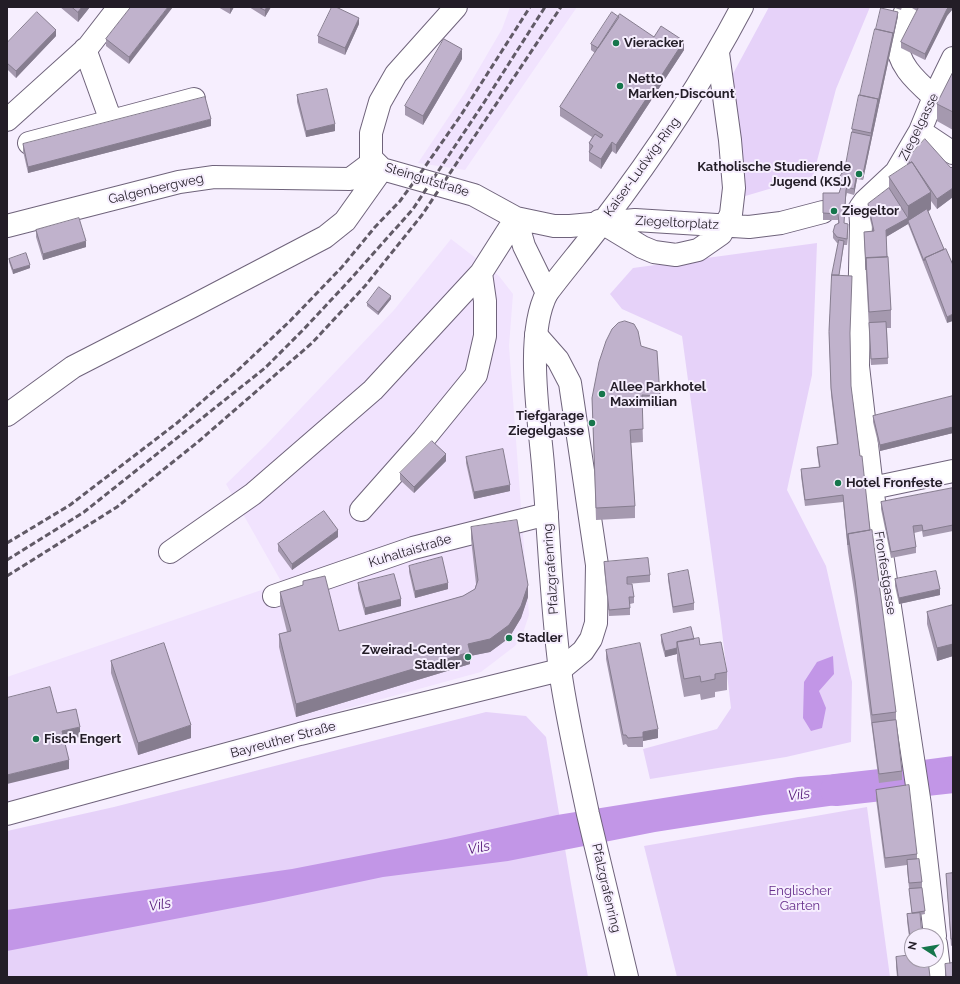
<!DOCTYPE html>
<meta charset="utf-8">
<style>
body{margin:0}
#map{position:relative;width:960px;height:984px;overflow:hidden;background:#f6eefe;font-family:Raleway,sans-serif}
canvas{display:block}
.frame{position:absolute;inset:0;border:8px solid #231d27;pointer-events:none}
.north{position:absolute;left:904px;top:928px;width:40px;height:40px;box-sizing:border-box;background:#f6eefe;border:1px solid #a29aa8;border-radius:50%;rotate:282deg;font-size:11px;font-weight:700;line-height:16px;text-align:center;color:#231d27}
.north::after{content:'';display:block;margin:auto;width:14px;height:18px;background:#16764c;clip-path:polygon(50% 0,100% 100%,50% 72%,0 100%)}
</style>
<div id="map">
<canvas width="960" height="984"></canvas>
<div class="frame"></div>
<div class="north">N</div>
</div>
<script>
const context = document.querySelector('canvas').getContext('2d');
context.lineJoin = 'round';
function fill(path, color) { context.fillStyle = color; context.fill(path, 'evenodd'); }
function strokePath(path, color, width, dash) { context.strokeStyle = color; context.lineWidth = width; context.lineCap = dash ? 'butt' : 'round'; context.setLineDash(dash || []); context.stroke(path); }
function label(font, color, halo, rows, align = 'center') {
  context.font = font + ' Raleway,sans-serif'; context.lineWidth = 4; context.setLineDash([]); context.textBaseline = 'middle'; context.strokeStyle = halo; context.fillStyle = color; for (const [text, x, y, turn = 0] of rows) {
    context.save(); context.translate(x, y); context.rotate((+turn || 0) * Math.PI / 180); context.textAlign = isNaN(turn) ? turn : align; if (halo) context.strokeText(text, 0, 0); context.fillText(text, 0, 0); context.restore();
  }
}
const built = new Path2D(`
 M510 7H577L465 170 418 163 464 94 502 29Z
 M451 239 499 276 513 294 509 346 529 615 523 633 515 646 481 672 118 771 44 793 7 802V677L282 583 226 484 266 445 394 310Z`);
const green = new Path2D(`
 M769 7H870L836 89 813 176 742 197 728 83Z
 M817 243 812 375 787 490 826 566 852 682 851 742 786 757 650 779 643 749 717 729 731 708 721 623 682 336 622 309 610 294 633 268Z
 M486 712 526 716 546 737 571 884 588 977H7V831L114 807Z
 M867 807 890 977H677L644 846Z`);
const water = new Path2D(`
 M833 656 834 674 819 691 826 708 822 728 811 731 803 718 804 682 817 662Z
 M953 756V791L928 794 923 760Z
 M877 771 880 799 764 815 655 832 508 861 383 877 264 902 7 951V910L292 869 446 839 557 815 682 795 798 777Z`);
const river = new Path2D(`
 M836 790 953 777`);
const minor = new Path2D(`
 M456 7 396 74 380 102 371 133V158L382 169 474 195 516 218 554 226H570L635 220 749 227 781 223 823 212
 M907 7C904 16 898 27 897 36 895 63 916 81 934 97
 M85 49 111 121
 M7 120 88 47 119 7
 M920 131 953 153
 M29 143 194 99
 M860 208 861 223 858 366 872 488 920 805 935 936
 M860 208 865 201 896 172 920 131 934 97 953 58
 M516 218 524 246 547 293
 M599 221 642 247 654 252 676 255 698 250 721 234 731 214 734 188 730 140 718 53
 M7 226 179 182 214 177 350 179 374 161
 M7 415 73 367 112 347 191 307 325 237 345 221 382 169
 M872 488 953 471
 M361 510 423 440 476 375 485 336V301L481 273
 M170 552 253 494 373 390 481 273 516 218
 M274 596 413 548 547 514
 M7 814 300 734 560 670 583 651 591 639 596 623 597 565 570 383 558 360 536 335
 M936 944 940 977`);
const major = new Path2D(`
 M627 977C614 923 601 869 588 814 578 766 567 719 560 670 551 602 549 533 543 465 539 417 525 335 547 293 565 269 584 247 602 223 654 155 702 83 742 7`);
const rail = new Path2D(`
 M7 543 70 505 177 423 236 372 290 321 342 267 375 227 400 201 422 171 461 115 530 7
 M7 560 84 512 265 368 303 330 347 283 413 209 485 101 545 7
 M7 576 117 507 199 441 312 343 365 286 422 215 561 7`);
const wall = new Path2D(`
 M60 7H90L78 22Z
 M131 7 129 64 106 46V39Z
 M218 7H234L230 14Z
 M249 7H271L265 17Z
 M892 7H902L901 10Z
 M912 7H953L947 16 925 60 901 48V42L917 11 912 8Z
 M898 16 871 142 863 180 857 179 854 195 847 193 846 197 844 223 848 230 847 245H844L839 275 850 337 851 386 860 456 896 712V720L902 771V780L879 783 855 598 848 552 843 502 805 506 801 476V469L819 467 817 453V447L837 444 831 395 829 332 832 275 838 243H837L833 238V232L838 223V220H823V193H839L841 186 840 176 845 172 852 132V129L876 29Z
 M619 17 654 37 684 50 616 154 612 151 601 169 589 161V143L592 137 560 116V107L595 53 591 50V44Z
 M359 24 345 55 318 43V36Z
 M56 36 16 78 7 69V43Z
 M462 59 423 125 405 115V106Z
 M953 72V130L937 121V104Z
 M297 95 335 131 306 137 297 102Z
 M211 126 28 173 23 151V144Z
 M907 159 951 168 953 166V197L937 209 931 201V209L928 212 944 249 953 265 947 323 908 224 886 237 891 310V328H887L888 364 871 365 864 238V232L873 231 868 211V204L889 188V177L907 166Z
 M36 230 86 247 43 260 36 237Z
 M9 259 30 268 13 274 9 262Z
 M391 299 378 315 367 306V303Z
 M641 346 660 396V408L642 407 643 442 631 443 635 506V518L596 520 592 398Z
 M953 396V433L880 451 873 422V416Z
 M466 457 510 491 474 499 466 463Z
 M446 461 414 493 400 480V473Z
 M953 488V531L923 537 922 531 914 533 916 547V553L891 558 881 509V502Z
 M471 527 528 597 521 618 509 638 490 652 470 656V664L296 717 279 647V634L287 632 280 604V592L303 585V581L339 631 463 596 475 589 476 584 471 539Z
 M338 537 292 570 278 551V544Z
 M604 562 650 575V582L627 584 634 597V603L630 604V615L609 616 604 568Z
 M409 566 448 589 415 598 409 572Z
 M668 574 694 603V610L673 613 668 580Z
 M895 579 940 595 899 604 895 586Z
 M358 583 401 606 365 615 358 589Z
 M953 605V656L937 661 927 624V612Z
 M661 635 694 639 727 672V690L715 692V697L701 700 700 694 684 697 677 660V654L665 657 661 642Z
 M606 650 658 738 643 741V747H628L626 744 623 745 606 659Z
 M111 661 191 738 138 755 111 673Z
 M876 790 917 854V859L922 882V888L925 914 920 915 912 936V952H911L907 921V914H912L907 870V865L885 868 876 799Z
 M953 873V945L951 946 946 874Z
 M896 957 930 977H897L896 967Z
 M945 964 953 977H945Z`);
const shadedWall = new Path2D(`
 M82 7H90L78 22V12Z
 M168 7H173L129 64V57Z
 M230 7H234L230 14Z
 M267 7H271L265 17V10Z
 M949 7H953V9L947 16 925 60V54L947 9Z
 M898 12V16L871 142 863 180V174L871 136V133L893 33Z
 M359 18V24L345 55V48Z
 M56 30V36L16 78V71Z
 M684 41V50L616 154V145Z
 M462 49V59L423 125V116Z
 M211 119V126L28 173V167Z
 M335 124V131L306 137V131Z
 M612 142V151L601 169V159Z
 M857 173V179L854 195V189Z
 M953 188V197L937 209V199Z
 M931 192V209L910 224 908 221V224L886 237V230L908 218V206Z
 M848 224V230L847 245V239Z
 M86 241V247L43 260V254Z
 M30 265V268L13 274V270Z
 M391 296V299L378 315V312Z
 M953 314V321L947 323V317Z
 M953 427V433L880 451V445Z
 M446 454V461L414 493V487Z
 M510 485V491L474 499V492Z
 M338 530V537L292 570V564Z
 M448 583V589L415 598V591Z
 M528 585V597L521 618 509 638 490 652 470 656V664L296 717V704Z
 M940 589V595L899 604V598Z
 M401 599V606L365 615V608Z
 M953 644V656L937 661V648Z
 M677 648V654L665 657V651Z
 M191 725V738L138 755V743Z
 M80 727V737L62 741V731Z
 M658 729V738L643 741V747V732Z
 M69 760V769L7 784V775Z`);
const building = new Path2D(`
 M72 7H82L78 12Z
 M131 7H168L129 57 106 39Z
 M259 7H267L265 10Z
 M332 7H336L359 18 345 48 318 36Z
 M919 7H949L947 9 925 54 901 42Z
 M881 8 898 12 893 36V33L876 29Z
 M37 12 56 30 16 71 7 63V43Z
 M612 12 619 17 598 48 591 44Z
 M620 14 654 37 661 26 684 41 616 145 612 142 601 159 589 152 593 146 589 143 595 134 601 138 603 135 560 107Z
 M875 29 893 33 878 102V99L860 95Z
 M444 39 462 49 423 116 405 106Z
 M953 72V112L937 104Z
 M327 89 335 124 306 131 297 95Z
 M859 95 878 99 871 133 852 129Z
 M205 97 211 119 28 167 23 144Z
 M852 132 871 136 863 174 857 173 854 189 847 187 846 190 844 223 848 224 847 239 837 237 833 232 835 225 839 223 838 214 823 213V193H839L842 184 840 176 842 173 848 171 845 170Z
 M925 139 951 168 953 166V188L937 199 931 190 912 162 910 163 907 159Z
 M912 162 931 192 908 206 889 177Z
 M889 188 908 218 886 230 887 257 866 258V270L864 232 874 231 868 204Z
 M927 209 944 249 925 258 924 261 908 221Z
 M79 218 86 241 43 254 36 230Z
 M839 240 844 241 839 275H832Z
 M946 249 953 265V314L947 317 925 258Z
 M26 253 30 265 13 270 9 259Z
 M888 257 891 310 869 312 866 258Z
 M832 275 852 276 850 333 851 386 860 456H862L870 530 848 534V545L843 495 805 500 801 469 820 467 817 447 838 444 831 388 829 332Z
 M379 287 391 296 378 312 367 303Z
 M625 321 634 324 638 331 641 346 657 351 660 396 642 395 643 429 630 430 635 506 596 508 592 398 599 362 606 341 612 329 618 323Z
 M886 322 888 358 871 359 869 323Z
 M953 396V427L880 445 873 416Z
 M432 441 446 454 414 487 400 473Z
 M503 449 510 485 474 492 466 457Z
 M953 488V525L923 531 922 525 913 526 916 547 891 552 881 502Z
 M324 511 338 530 292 564 278 544Z
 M517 520 528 585 521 606 509 625 490 639 468 644 470 652 296 704 279 634 291 631 280 592 303 585V581L325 576 339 631 463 596 475 589 478 580 471 527Z
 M872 530 896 712 872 715 855 580 848 534Z
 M442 557 448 583 415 591 409 566Z
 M648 558 650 575 627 577V584H632L634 597H629L630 608 609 610 604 562Z
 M688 570 694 603 673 607 668 574Z
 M936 571 940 589 899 598 895 579Z
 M394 574 401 599 365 608 358 583Z
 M953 605V644L937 648 927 612Z
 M691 627 694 639 677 642V648L665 651 661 635Z
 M699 638 700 645 721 642 727 672 715 674V679L701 682 700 676 684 679 677 642Z
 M164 643 191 725 138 743 111 661Z
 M640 643 658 729 643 732V737L628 738 626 735H623L606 650Z
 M50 687 57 713 76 709 80 727 62 731 69 760 7 775V698Z
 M896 720 902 771 879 774 872 723Z
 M909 785 917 854 885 858 876 790Z
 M919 859 922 882 909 883 907 860Z
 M953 873V939H951L946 874Z
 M922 888 925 911 912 913 909 889Z
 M920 913 922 936H912V945H911L907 914Z
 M912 955V960H928L930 977H898L896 957Z
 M953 963V977H946L945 964Z`);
const markers = [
 [616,43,4,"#16764c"],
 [620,86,4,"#16764c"],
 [859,174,4,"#16764c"],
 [834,211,4,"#16764c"],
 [602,394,4,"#16764c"],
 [592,423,4,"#16764c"],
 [838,483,4,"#16764c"],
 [509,638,4,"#16764c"],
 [468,657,4,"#16764c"],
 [36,739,4,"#16764c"]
];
const poiNames = [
 ["Vieracker",624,43],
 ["Netto",628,79],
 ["Marken-Discount",628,94],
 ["Katholische Studierende",851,167,"right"],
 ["Jugend (KSJ)",851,182,"right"],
 ["Ziegeltor",842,211],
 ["Allee Parkhotel",610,387],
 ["Maximilian",610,402],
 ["Tiefgarage",584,416,"right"],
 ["Ziegelgasse",584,431,"right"],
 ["Hotel Fronfeste",846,483],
 ["Stadler",517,638],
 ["Zweirad-Center",460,650,"right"],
 ["Stadler",460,665,"right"],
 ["Fisch Engert",44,739]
];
const streetNames = [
 ["Ziegelgasse",919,127,-64],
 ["Kaiser-Ludwig-Ring",642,167,-54],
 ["Steingutstraße",427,180,17],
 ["Galgenbergweg",156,189,-13],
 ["Ziegeltorplatz",677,223,3],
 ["Kuhaltaistraße",410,551,-17],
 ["Pfalzgrafenring",551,569,-94],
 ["Fronfestgasse",885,573,81],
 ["Bayreuther Straße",283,740,-15],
 ["Pfalzgrafenring",606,888,77]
];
const parkNames = [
 ["Englischer",800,891],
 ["Garten",800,906]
];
const waterNames = [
 ["Vils",799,795,-7],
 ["Vils",479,848,-11],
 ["Vils",160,905,-10]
];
fill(built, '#f1e3fe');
fill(green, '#e6d2f9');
fill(water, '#c296e7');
strokePath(river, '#c296e7', 32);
strokePath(minor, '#6f637b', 24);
strokePath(major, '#6f637b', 24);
strokePath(minor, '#fff', 22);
strokePath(major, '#fff', 22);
strokePath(rail, '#615a66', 3, [6, 3]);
fill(wall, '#a599af');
fill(shadedWall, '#867d8f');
fill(building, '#c0b2cc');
strokePath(building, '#867d8f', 1);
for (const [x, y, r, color] of markers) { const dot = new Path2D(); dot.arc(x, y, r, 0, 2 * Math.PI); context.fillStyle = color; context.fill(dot); strokePath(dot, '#f6eefe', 1.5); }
label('bold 13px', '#231d27', '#f6eefe', poiNames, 'left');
label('13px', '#231d27', '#f6eefe', streetNames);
label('13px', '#672f8c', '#f6eefe', parkNames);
label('italic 14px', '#541978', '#f6eefe', waterNames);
</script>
